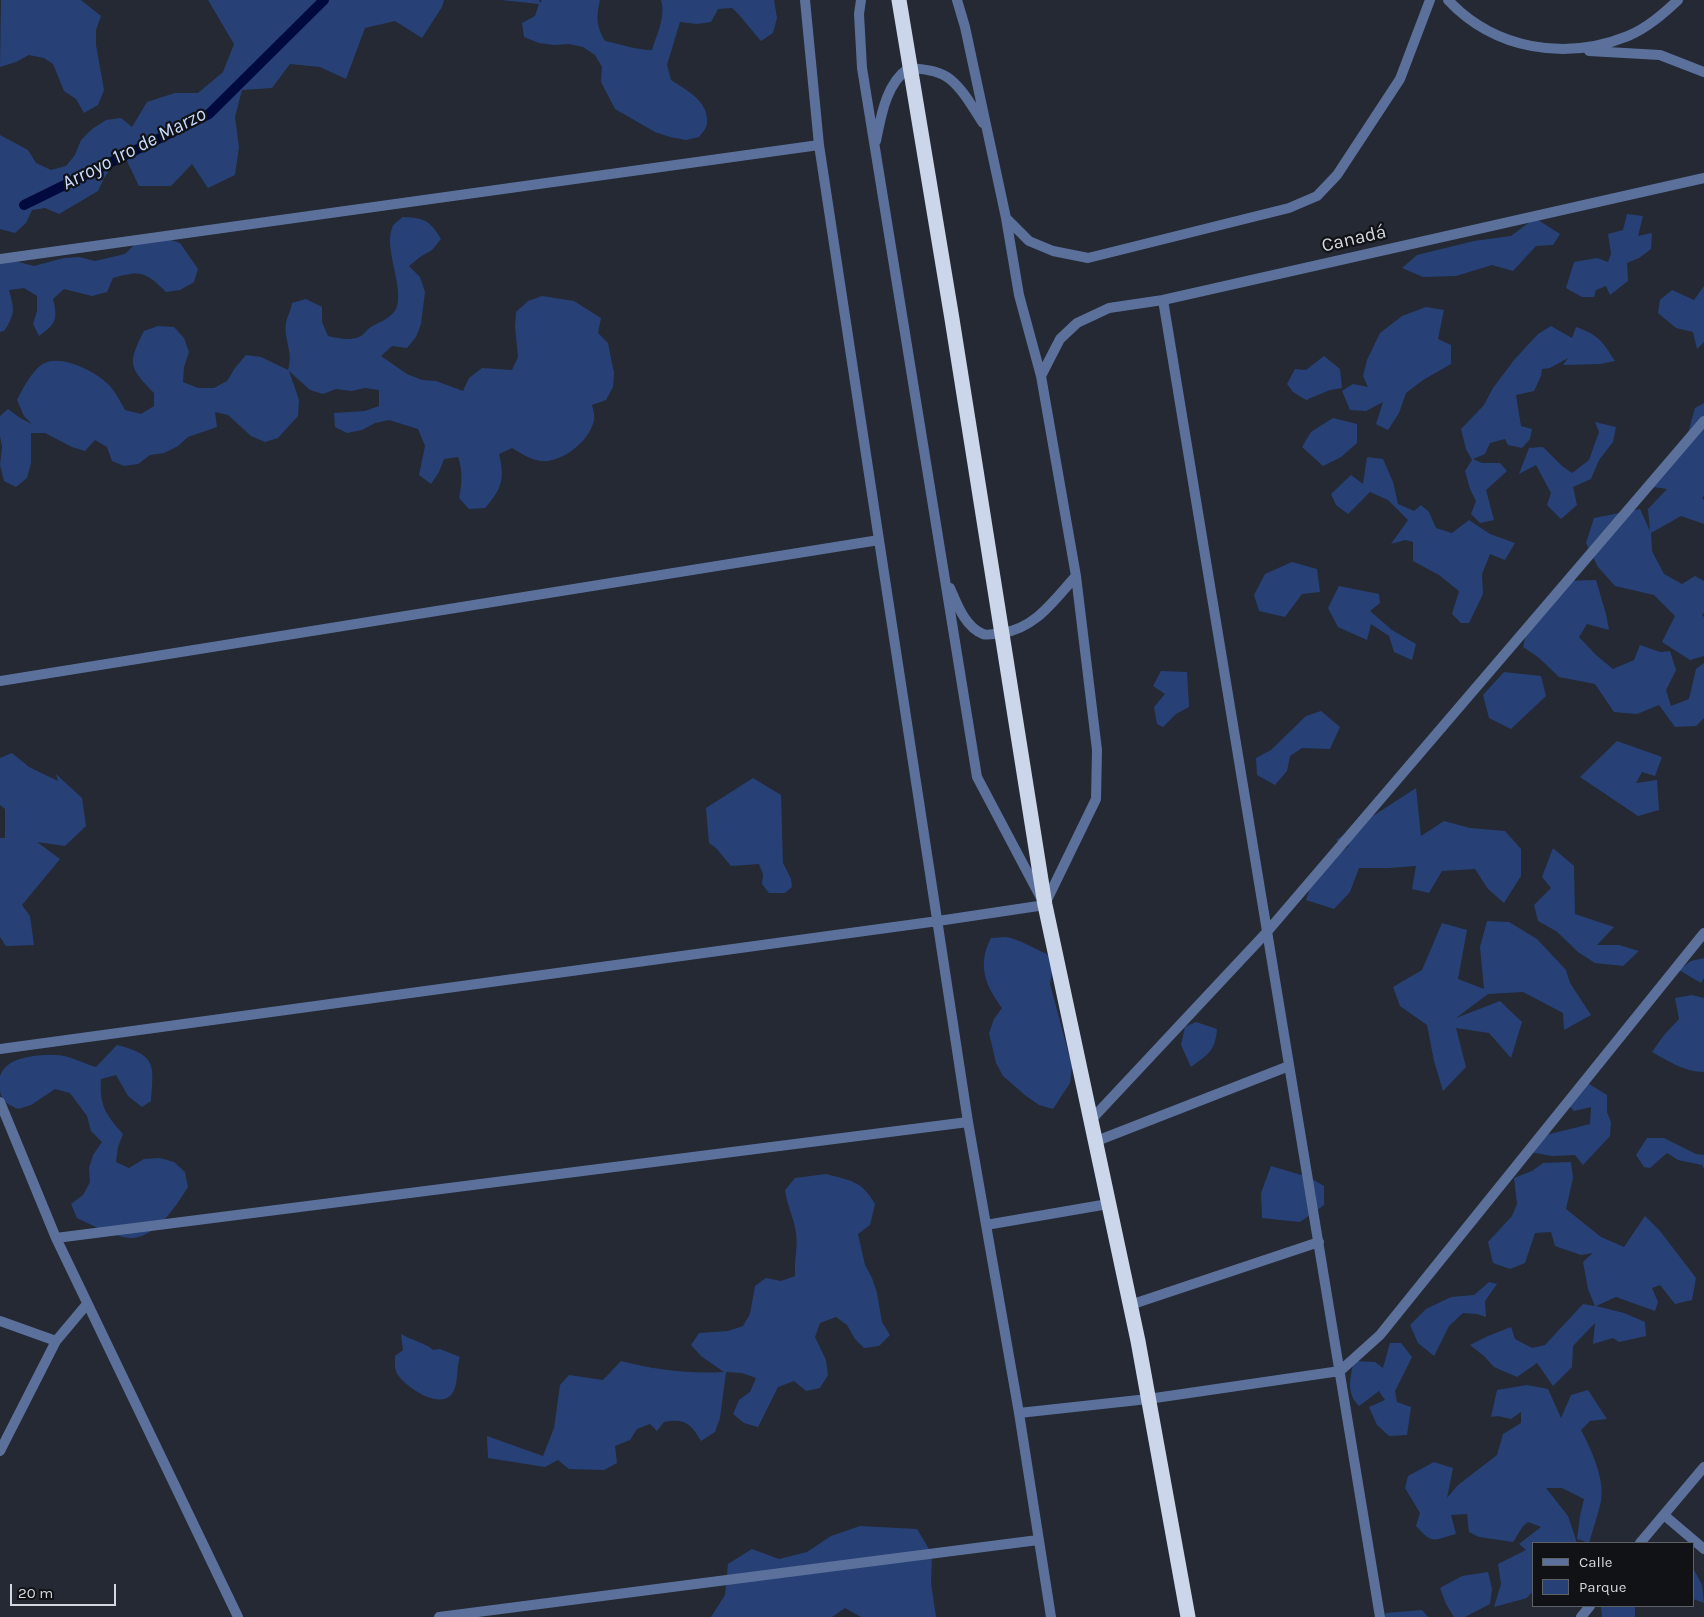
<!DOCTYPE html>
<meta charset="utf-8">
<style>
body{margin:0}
#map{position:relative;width:1704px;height:1617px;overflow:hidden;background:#242933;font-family:Karla,sans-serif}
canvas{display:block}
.legend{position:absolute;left:1532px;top:1542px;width:162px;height:65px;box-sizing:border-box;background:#101216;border:1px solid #5e6166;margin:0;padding:6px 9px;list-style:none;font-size:15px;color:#d4d8de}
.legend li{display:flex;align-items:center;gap:10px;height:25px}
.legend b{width:25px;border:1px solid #5e6166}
.scale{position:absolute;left:10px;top:1584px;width:106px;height:22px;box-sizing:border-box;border:2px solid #d4d8de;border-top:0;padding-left:6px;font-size:15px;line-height:18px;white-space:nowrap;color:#d4d8de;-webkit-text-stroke:4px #101216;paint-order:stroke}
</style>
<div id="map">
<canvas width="1704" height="1617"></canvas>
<ul class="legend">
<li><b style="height:6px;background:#5b719c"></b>Calle</li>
<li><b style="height:14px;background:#274177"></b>Parque</li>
</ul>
<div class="scale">20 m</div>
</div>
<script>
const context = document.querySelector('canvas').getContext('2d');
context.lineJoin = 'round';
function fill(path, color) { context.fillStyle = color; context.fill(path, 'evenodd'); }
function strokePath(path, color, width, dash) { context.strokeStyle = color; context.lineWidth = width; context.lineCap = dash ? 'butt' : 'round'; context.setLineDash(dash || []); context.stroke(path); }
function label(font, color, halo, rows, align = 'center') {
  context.font = font + ' Karla,sans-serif'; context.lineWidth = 4.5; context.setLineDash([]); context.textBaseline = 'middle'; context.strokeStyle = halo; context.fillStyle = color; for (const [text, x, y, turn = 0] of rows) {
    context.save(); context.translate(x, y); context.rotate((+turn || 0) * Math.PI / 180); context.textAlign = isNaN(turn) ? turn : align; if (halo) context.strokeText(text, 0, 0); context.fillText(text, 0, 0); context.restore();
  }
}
const green = new Path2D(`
 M1 0H81L101 16 96 30V45L104 90 98 105 84 113 76 99 64 91 53 64 44 58 29 55 16 62 0 67Z
 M208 0H444L442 7 422 38 395 21 365 28 346 79 320 67 290 64 272 88 242 90 235 117 239 147 235 175 208 188 192 164 171 186H139L124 155 113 165 104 178 98 191 59 214 45 208 32 210 26 223 15 233 0 229V135L28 150 36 163 51 170 66 166 75 155 81 140 92 129 106 120 121 118 132 127 147 102 175 93H198L223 72 234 44Z
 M501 0H539L540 3 542 0H600C596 17 596 26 605 41 621 44 636 50 652 50 657 34 666 16 661 0H774L777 18 773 33 761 41C751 30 743 18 732 8L718 9 711 22 697 24 680 22 667 65 671 80C686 90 709 101 707 123 707 128 702 133 699 137L686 140 670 137 655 132 615 109 601 82 602 67 595 55 583 47 569 44 554 45 539 43 524 37 522 23 535 16 539 4Z
 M1627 214 1643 216 1638 236 1652 233 1651 249 1639 258 1627 263 1628 281 1610 295 1606 286 1596 290 1594 297H1582L1566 288 1574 262 1597 258 1608 262 1611 254 1608 234 1623 230Z
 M403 217C424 218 430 220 441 239L432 250 420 257 409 266 420 277 425 292 421 324 416 337 407 348 392 346 381 356 407 374 422 380 436 381 463 391 469 378 482 368 512 370 518 357 515 327 516 312 528 301 542 296 574 301 601 318 598 333 608 343 614 373 613 387 606 400 592 405C593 409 595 416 594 420 590 441 562 463 541 461 531 460 520 453 512 448L499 454C505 479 502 489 485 508L469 509 459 498C462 483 463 471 458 457L444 459 439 472 431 484 419 475 425 446 418 429 389 420 375 423 362 430 347 433 335 427 334 413 365 411 379 406V390L365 388 351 391 336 389 323 394 310 390 289 371 299 400 298 416 278 438 265 442 251 436 228 415 215 412 217 427 188 437 178 446 164 453 150 455 138 464 124 466 112 461 107 447 95 440 85 451 72 447 45 433H31V463L27 478 16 487 4 481 0 465 2 447 0 436V416L8 409 20 418 32 424 24 416 17 400C22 389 32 372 41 365 58 352 95 371 108 384 115 391 120 401 125 410L141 414 154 406V393C129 367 127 364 144 331L158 326 174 327 184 338 189 352 184 367 183 382 198 388H214L227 381 235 368 246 355 261 357 288 370C294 352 283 339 286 322 288 315 291 310 292 303L306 299 322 307V322L328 336C337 338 350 341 359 337 364 335 367 329 371 327 379 322 387 320 394 312 408 295 383 250 392 228 393 224 399 220 403 217Z
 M1535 218 1560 234 1553 245 1536 246 1513 271 1492 265 1456 276 1423 277 1402 268 1417 255 1474 241 1511 236Z
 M165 238 180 243 198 269 194 282 180 290 166 292C145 272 142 270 113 278L107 292 92 296 64 289 53 299C58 319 56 324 39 336L33 324 37 311V296L24 288 9 290C14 309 16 314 4 331L0 332V259L3 258 34 266 64 258 79 257 95 261 125 254 135 244Z
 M1704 286V342L1697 349 1693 332 1676 328 1658 313 1660 300 1672 290 1694 300Z
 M1426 307 1444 310 1438 339 1451 345V364L1423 380 1406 393 1399 413 1388 430 1376 424 1383 402 1366 411 1350 410 1342 391 1353 384 1368 387 1363 376 1367 360 1380 333 1402 316Z
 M1551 326 1572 338 1576 327C1599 335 1602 341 1615 361L1600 364 1563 365 1568 358 1550 368 1542 369 1541 376 1534 391 1516 395 1521 426 1532 429 1530 439 1522 448 1508 445 1505 439 1490 443 1485 454 1473 459 1482 463H1500L1507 471 1486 490 1494 520 1480 523 1471 514 1476 501 1470 489 1465 471 1472 460 1466 449 1461 429 1484 405 1493 388 1514 360 1538 334Z
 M1324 356 1340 369 1342 388 1330 390 1306 400 1293 392 1287 384 1295 369 1306 370Z
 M1704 403V496L1702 498 1704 500V524L1681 516 1651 533 1652 551 1664 574 1682 584 1695 576 1704 581V613L1702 615 1704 617V656L1690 660 1662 642 1675 616 1654 595 1615 586 1598 567 1586 543 1594 518 1640 509 1650 531 1648 509 1667 489 1647 486 1687 437 1695 408Z
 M1333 418 1357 424V443L1341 457 1323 466 1302 447 1311 432Z
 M1595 422 1616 427 1613 442 1599 460 1591 479 1573 487 1577 505 1561 519 1547 505 1551 493 1536 465 1519 474 1529 448 1543 447 1562 466 1572 473 1589 460 1599 432Z
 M1367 457 1383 459 1393 482 1398 504 1414 511 1421 505 1429 512 1436 528 1452 533 1469 520 1490 534 1515 543 1505 560 1490 554 1482 574 1483 594 1469 623H1461L1452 614 1459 591 1439 575 1413 561V542L1405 540 1391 544 1408 520 1388 500 1370 492 1348 514 1336 505 1331 494 1351 475 1363 484Z
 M1292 562 1317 569 1320 592 1302 594 1285 617 1259 611 1254 595 1265 574Z
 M1596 580 1606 614 1609 630 1587 624 1579 637 1596 655 1613 669 1634 660 1640 645 1660 652 1670 651 1676 670 1666 690 1671 706 1689 699 1696 669 1704 663V718L1696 726 1675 727 1659 705 1637 714 1614 712 1595 684 1559 677 1538 657 1523 647 1530 618 1563 581Z
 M1339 586 1379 594 1380 603 1370 611 1392 630 1416 644 1412 660 1394 652 1389 636 1371 624 1367 640 1338 627 1328 608Z
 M1161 671 1187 672 1189 707 1176 714 1163 727 1157 724 1154 707 1165 694 1153 686Z
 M1504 672 1541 676 1546 696 1511 729 1489 718 1483 695Z
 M1321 711 1340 727 1330 749 1302 748 1290 756 1287 771 1275 785 1257 775 1256 758 1271 750 1306 716Z
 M1617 741 1662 757 1655 776 1642 772 1636 783 1657 780 1659 810 1638 816 1580 777Z
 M12 753 29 767 58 781 56 774 82 798 86 826 65 846 37 842 60 859 22 905 30 916 34 945 6 946 0 937V838H5V809L0 805V758Z
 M753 778 781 795 783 863 791 879 792 887 785 893H769L762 884 763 874 759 864 731 866 716 848 709 843 706 808Z
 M1416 788 1421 836 1444 821 1470 828 1505 831 1521 849V876L1504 903 1488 889 1475 869 1442 871 1429 893 1412 889 1416 866 1388 868H1359L1350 892 1334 909 1306 900 1315 873 1349 846 1336 840Z
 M1553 848 1574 866 1575 914 1614 927 1597 945H1619L1639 951 1623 966 1595 963 1578 952 1556 931 1538 921 1534 905 1551 888 1542 877Z
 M1487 921 1509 922 1537 939 1566 970 1570 983 1591 1015 1564 1030 1563 1013 1523 992 1488 994 1456 1018 1500 1001 1522 1022 1511 1058 1489 1033 1456 1028 1466 1067 1443 1091 1434 1061 1427 1025 1400 1006 1393 987 1422 970 1442 923 1467 930 1458 979 1484 989 1480 947Z
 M1006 937C1021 940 1033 948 1047 954L1053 967 1050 984 1072 1066 1070 1083 1053 1109 1039 1105 1026 1096 1003 1076 996 1063 989 1033 994 1019 1002 1008C985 985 977 965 991 938Z
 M1704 958V978L1701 983 1679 970 1691 961Z
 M1692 995 1704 998V1072C1684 1072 1669 1061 1652 1052L1664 1035 1679 1019 1675 998Z
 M1196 1022 1217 1029C1215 1052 1208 1054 1191 1067L1181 1045 1185 1027Z
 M117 1045C156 1055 154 1064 151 1101L142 1107 128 1096 116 1075 101 1079C99 1105 106 1115 123 1134L118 1147 116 1162 129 1168 144 1159 160 1158 174 1162 185 1172 188 1187C177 1205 156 1237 132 1238 116 1238 92 1225 77 1218L71 1204 83 1195 90 1182 89 1168 93 1155 102 1142 91 1131 87 1116 70 1093 55 1089 31 1105 18 1109C7 1104 0 1101 0 1088 0 1084 0 1079 0 1076 6 1057 35 1055 52 1055 68 1054 81 1063 96 1067Z
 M1586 1082 1607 1095V1112L1611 1122 1610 1136 1583 1165 1575 1155 1552 1156 1530 1152 1542 1136 1590 1124 1591 1107 1574 1111 1564 1100Z
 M1647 1138H1664L1696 1154 1704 1155V1169L1702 1165 1678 1160 1667 1153 1650 1168 1644 1167 1636 1155Z
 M1571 1162 1573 1178 1566 1209 1601 1237 1624 1247 1645 1216 1660 1231 1696 1278 1692 1300 1675 1304 1660 1285 1652 1288 1658 1302 1655 1311 1616 1297 1596 1306 1624 1313 1645 1322 1646 1336 1619 1342 1613 1338 1593 1344 1595 1323 1573 1346 1572 1367 1553 1386 1537 1363 1517 1377 1494 1367 1484 1356 1470 1345 1488 1336 1511 1327 1515 1339 1532 1348 1545 1345 1583 1304 1595 1306 1588 1289 1583 1262 1593 1253 1581 1255 1555 1246 1551 1232 1535 1233 1525 1263 1510 1269 1493 1263 1488 1242 1512 1216 1517 1204 1514 1178 1532 1171 1543 1163Z
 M1271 1166 1308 1177 1324 1186V1205L1300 1222 1262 1218 1261 1193Z
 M826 1174C851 1181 861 1180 875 1204L870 1225 858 1234 865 1265 872 1278 877 1293 882 1322 890 1335 879 1346 864 1348 855 1339 847 1325 836 1317 820 1323 815 1337 826 1360 828 1375 820 1388 806 1391 794 1381 778 1387 758 1427 744 1423 733 1414 739 1400 750 1392 756 1378 742 1373 726 1372 720 1418 715 1432 701 1441C691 1424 685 1418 664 1422L657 1431 650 1424 637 1429 630 1440 615 1446 617 1463 604 1470 569 1469 558 1460 545 1467 488 1458 487 1436 543 1456 554 1428 560 1385 569 1375 603 1380 621 1361C657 1370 687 1374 724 1372L701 1356 691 1345 699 1333 728 1331 743 1326 750 1314 755 1286 766 1278 781 1281 795 1276C794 1261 798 1247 796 1233 794 1218 787 1205 785 1190L795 1178Z
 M1489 1282 1497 1284 1485 1301 1486 1317 1477 1314 1463 1313 1449 1326 1434 1356 1418 1343 1410 1325 1426 1309 1451 1297 1474 1295Z
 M401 1334C410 1340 427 1343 433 1350L440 1349 460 1357C456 1367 459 1387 451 1395 438 1409 406 1387 398 1375 394 1369 395 1362 395 1356L403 1350Z
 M1390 1343H1401L1412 1357 1395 1391 1397 1402 1411 1407 1407 1435 1389 1436 1377 1425 1369 1407 1385 1400 1379 1391 1359 1406C1346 1393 1350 1378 1354 1361L1375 1362 1383 1368Z
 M1527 1385 1548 1389 1561 1418 1571 1395 1588 1390 1607 1419 1590 1421 1581 1430C1591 1449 1605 1479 1601 1501 1598 1515 1593 1529 1589 1543L1577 1539 1580 1516 1584 1499 1562 1488H1546L1568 1516 1577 1543H1533V1591L1527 1598 1494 1607 1501 1584 1498 1564 1526 1550 1519 1544 1541 1527 1528 1522 1523 1526 1513 1542 1479 1537 1469 1532 1467 1514 1451 1515 1456 1534C1433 1540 1433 1545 1416 1526L1420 1513 1405 1488 1408 1476 1434 1462 1453 1468 1447 1498 1458 1485 1497 1455 1503 1434 1521 1423V1412L1511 1419 1498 1416 1491 1417 1497 1390Z
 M860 1526 917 1529 932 1554 931 1583 936 1617H861L845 1608 832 1617H711L725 1595 728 1564 752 1549 779 1559 807 1552 831 1536Z
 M1693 1568 1702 1585 1704 1603 1693 1599Z
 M1488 1572 1492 1589 1490 1604 1465 1617H1454L1446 1604 1440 1588 1462 1576Z
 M1604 1606H1635V1617H1602L1601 1607Z
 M1422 1610 1428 1617H1384L1386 1613Z`);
const stream = new Path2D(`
 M24 205 209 114 324 0`);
const street = new Path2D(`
 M805 0 819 145 879 540 968 1122 1019 1413 1051 1617
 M861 0 859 14 862 68 977 777 1041 898
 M957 0 965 27 1006 218 1019 295 1041 376 1076 576 1097 750 1096 799 1045 904
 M1448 0C1495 50 1566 61 1628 36 1647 28 1663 14 1678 0
 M1589 51 1660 55 1704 72
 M876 141C881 116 886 83 909 68 921 69 936 70 947 77 962 87 973 108 983 123
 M1006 218 1029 241 1053 251 1088 258 1289 208 1317 196 1337 175 1400 79 1430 0
 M0 259 819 145
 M1163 300 1380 1617
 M1041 376 1060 339 1077 323 1109 308 1163 300 1704 178
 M950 588C957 604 965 627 983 634 988 636 996 633 1002 633 1036 628 1054 600 1076 576
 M0 681 879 540
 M0 1049 938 921 1045 905
 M0 1102 56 1238 238 1617
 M1090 1121 1266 933 1704 421
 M1094 1142 1289 1066
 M986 1225 1108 1204
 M56 1238 968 1122
 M1130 1305 1319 1242
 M0 1321 56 1341
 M1019 1413 1148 1399 1340 1371 1380 1335 1704 933
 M0 1451 56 1341 87 1304
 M1664 1515 1704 1549
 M1640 1543 1704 1467
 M439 1617 1038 1540
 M1581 1617 1590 1606`);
const highway = new Path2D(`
 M899 0 952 319 1045 905 1138 1341 1188 1617`);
const streetNames = [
 ["Canadá",1354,239,-13]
];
const waterNames = [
 ["Arroyo 1ro de Marzo",134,149,-27]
];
fill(green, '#274177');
strokePath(stream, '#000a3e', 10);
strokePath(street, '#5b719c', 10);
strokePath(highway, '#cbd6eb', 15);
label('19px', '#d4d8de', '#101216', streetNames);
label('italic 20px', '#c9dbfe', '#101216', waterNames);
</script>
